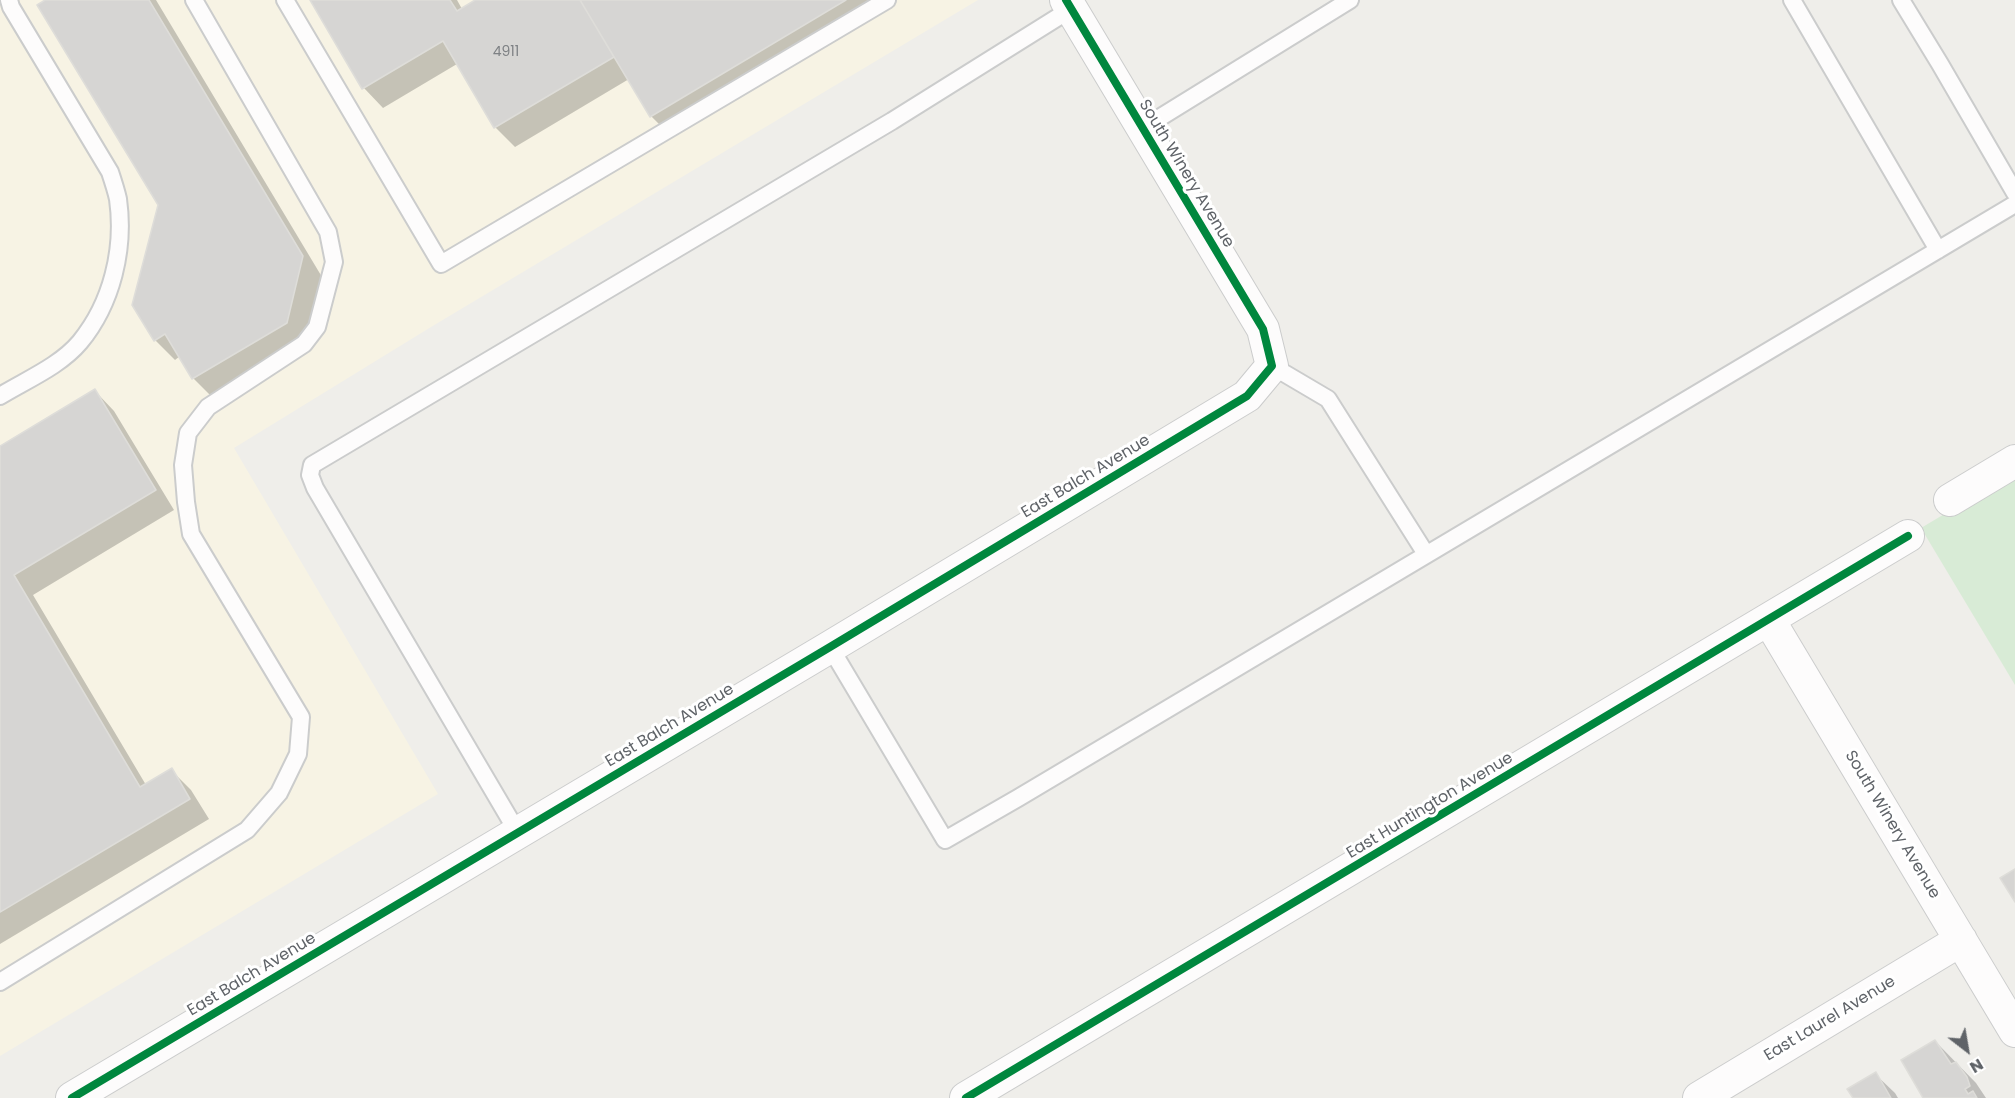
<!DOCTYPE html>
<style>
body{margin:0}
#map{position:relative;width:2015px;height:1098px;overflow:hidden;background:#efeeea;font-family:Poppins,sans-serif}
canvas{display:block}
.north{position:absolute;left:1937px;top:1020px;width:60px;height:60px;-webkit-text-stroke:4px #fff;paint-order:stroke;rotate:149deg;font-size:16px;font-weight:700;line-height:24px;text-align:center;color:#5f6368}
.north::after{content:'';display:block;margin:auto;width:21px;height:27px;background:#5f6368;clip-path:polygon(50% 0,100% 100%,50% 72%,0 100%)}
</style>
<div id="map">
<canvas width="2015" height="1098"></canvas>
<div class="north">N</div>
</div>
<script>
const context = document.querySelector('canvas').getContext('2d');
context.lineJoin = 'round';
function fill(path, color) { context.fillStyle = color; context.fill(path, 'evenodd'); }
function strokePath(path, color, width, dash) { context.strokeStyle = color; context.lineWidth = width; context.lineCap = dash ? 'butt' : 'round'; context.setLineDash(dash || []); context.stroke(path); }
function label(font, color, halo, rows, align = 'center') {
  context.font = font + ' Poppins,sans-serif'; context.lineWidth = 6; context.setLineDash([]); context.textBaseline = 'middle'; context.strokeStyle = halo; context.fillStyle = color; for (const [text, x, y, turn = 0] of rows) {
    context.save(); context.translate(x, y); context.rotate((+turn || 0) * Math.PI / 180); context.textAlign = isNaN(turn) ? turn : align; if (halo) context.strokeText(text, 0, 0); context.fillText(text, 0, 0); context.restore();
  }
}
const commercial = new Path2D(`
 M0 0H978L431 327 234 448 438 794 0 1056Z`);
const green = new Path2D(`
 M2015 472V685L1921 528Z`);
const shadow = new Path2D(`
 M48 0H156L322 277 306 343 213 398 193 378 180 356 175 360 155 340 159 204Z
 M311 0H457L462 9 478 0H881L664 129 651 116 629 79 515 147 495 127 457 64 383 108 364 88Z
 M95 391 114 411 174 510 33 595 146 785 171 770 191 790 209 819 0 944V447Z
 M1935 1041 1976 1083 1986 1098H1925Z
 M1875 1074 1895 1093 1898 1098H1854Z`);
const building = new Path2D(`
 M45 0H149L303 256 287 323 192 379 165 334 154 341 132 305 158 205 37 5Z
 M310 0H450L457 11 475 0H580L614 57 494 128 443 41 362 89Z
 M580 0H846L650 117Z
 M95 389 156 490 14 575 140 787 172 768 190 799 0 912V446Z
 M2015 869V902L2000 878Z
 M1935 1040 1951 1064 1956 1062 1967 1077 1970 1086 1965 1089 1968 1094 1973 1091 1977 1098H1923L1901 1060Z
 M1876 1072 1891 1098H1853L1847 1089Z`);
const service = new Path2D(`
 M285 0 441 264 887 0
 M1792 0 1938 250
 M1901 0 1940 64 2015 193
 M1143 128 1350 0
 M1272 366 1328 399 1426 554
 M0 396C26 380 60 366 80 342 112 303 125 249 118 199 116 190 113 181 110 172L11 7 9 0
 M830 647 945 840 1018 798 2015 204
 M518 833 315 488 310 475 312 465 892 121 1071 9
 M0 982 247 830 279 793 298 754 301 717 191 534 186 502 183 465 188 433 208 407 304 344 317 327 334 262 328 232 194 0`);
const minor = new Path2D(`
 M1950 500 2015 461
 M1769 620 2015 1031
 M72 1098 830 647 1247 396 1272 366 1263 329 1066 0
 M966 1098 1908 536
 M1699 1098 1961 940`);
const cycleway = new Path2D(`
 M72 1098 830 647 1247 396 1272 366 1263 329 1066 0
 M966 1098 1908 536`);
const numberNames = [
 ["4911",506,52]
];
const streetNames = [
 ["South Winery Avenue",1186,174,59],
 ["East Balch Avenue",1086,477,-31],
 ["East Balch Avenue",670,726,-31],
 ["East Huntington Avenue",1430,806,-31],
 ["South Winery Avenue",1892,825,59],
 ["East Balch Avenue",252,975,-31],
 ["East Laurel Avenue",1830,1019,-31]
];
fill(commercial, '#f7f3e4');
fill(green, '#d8ebd6');
fill(shadow, '#0003');
fill(building, '#d6d5d3');
strokePath(building, '#deddd9', 1.5);
strokePath(service, '#cbcccc', 20);
strokePath(minor, '#cbcccc', 34);
strokePath(service, '#fdfcfc', 16);
strokePath(minor, '#fdfcfc', 32);
strokePath(cycleway, '#00873e', 8);
label('14px', '#7e8184', null, numberNames);
label('16px', '#5f6368', '#fff', streetNames);
</script>
